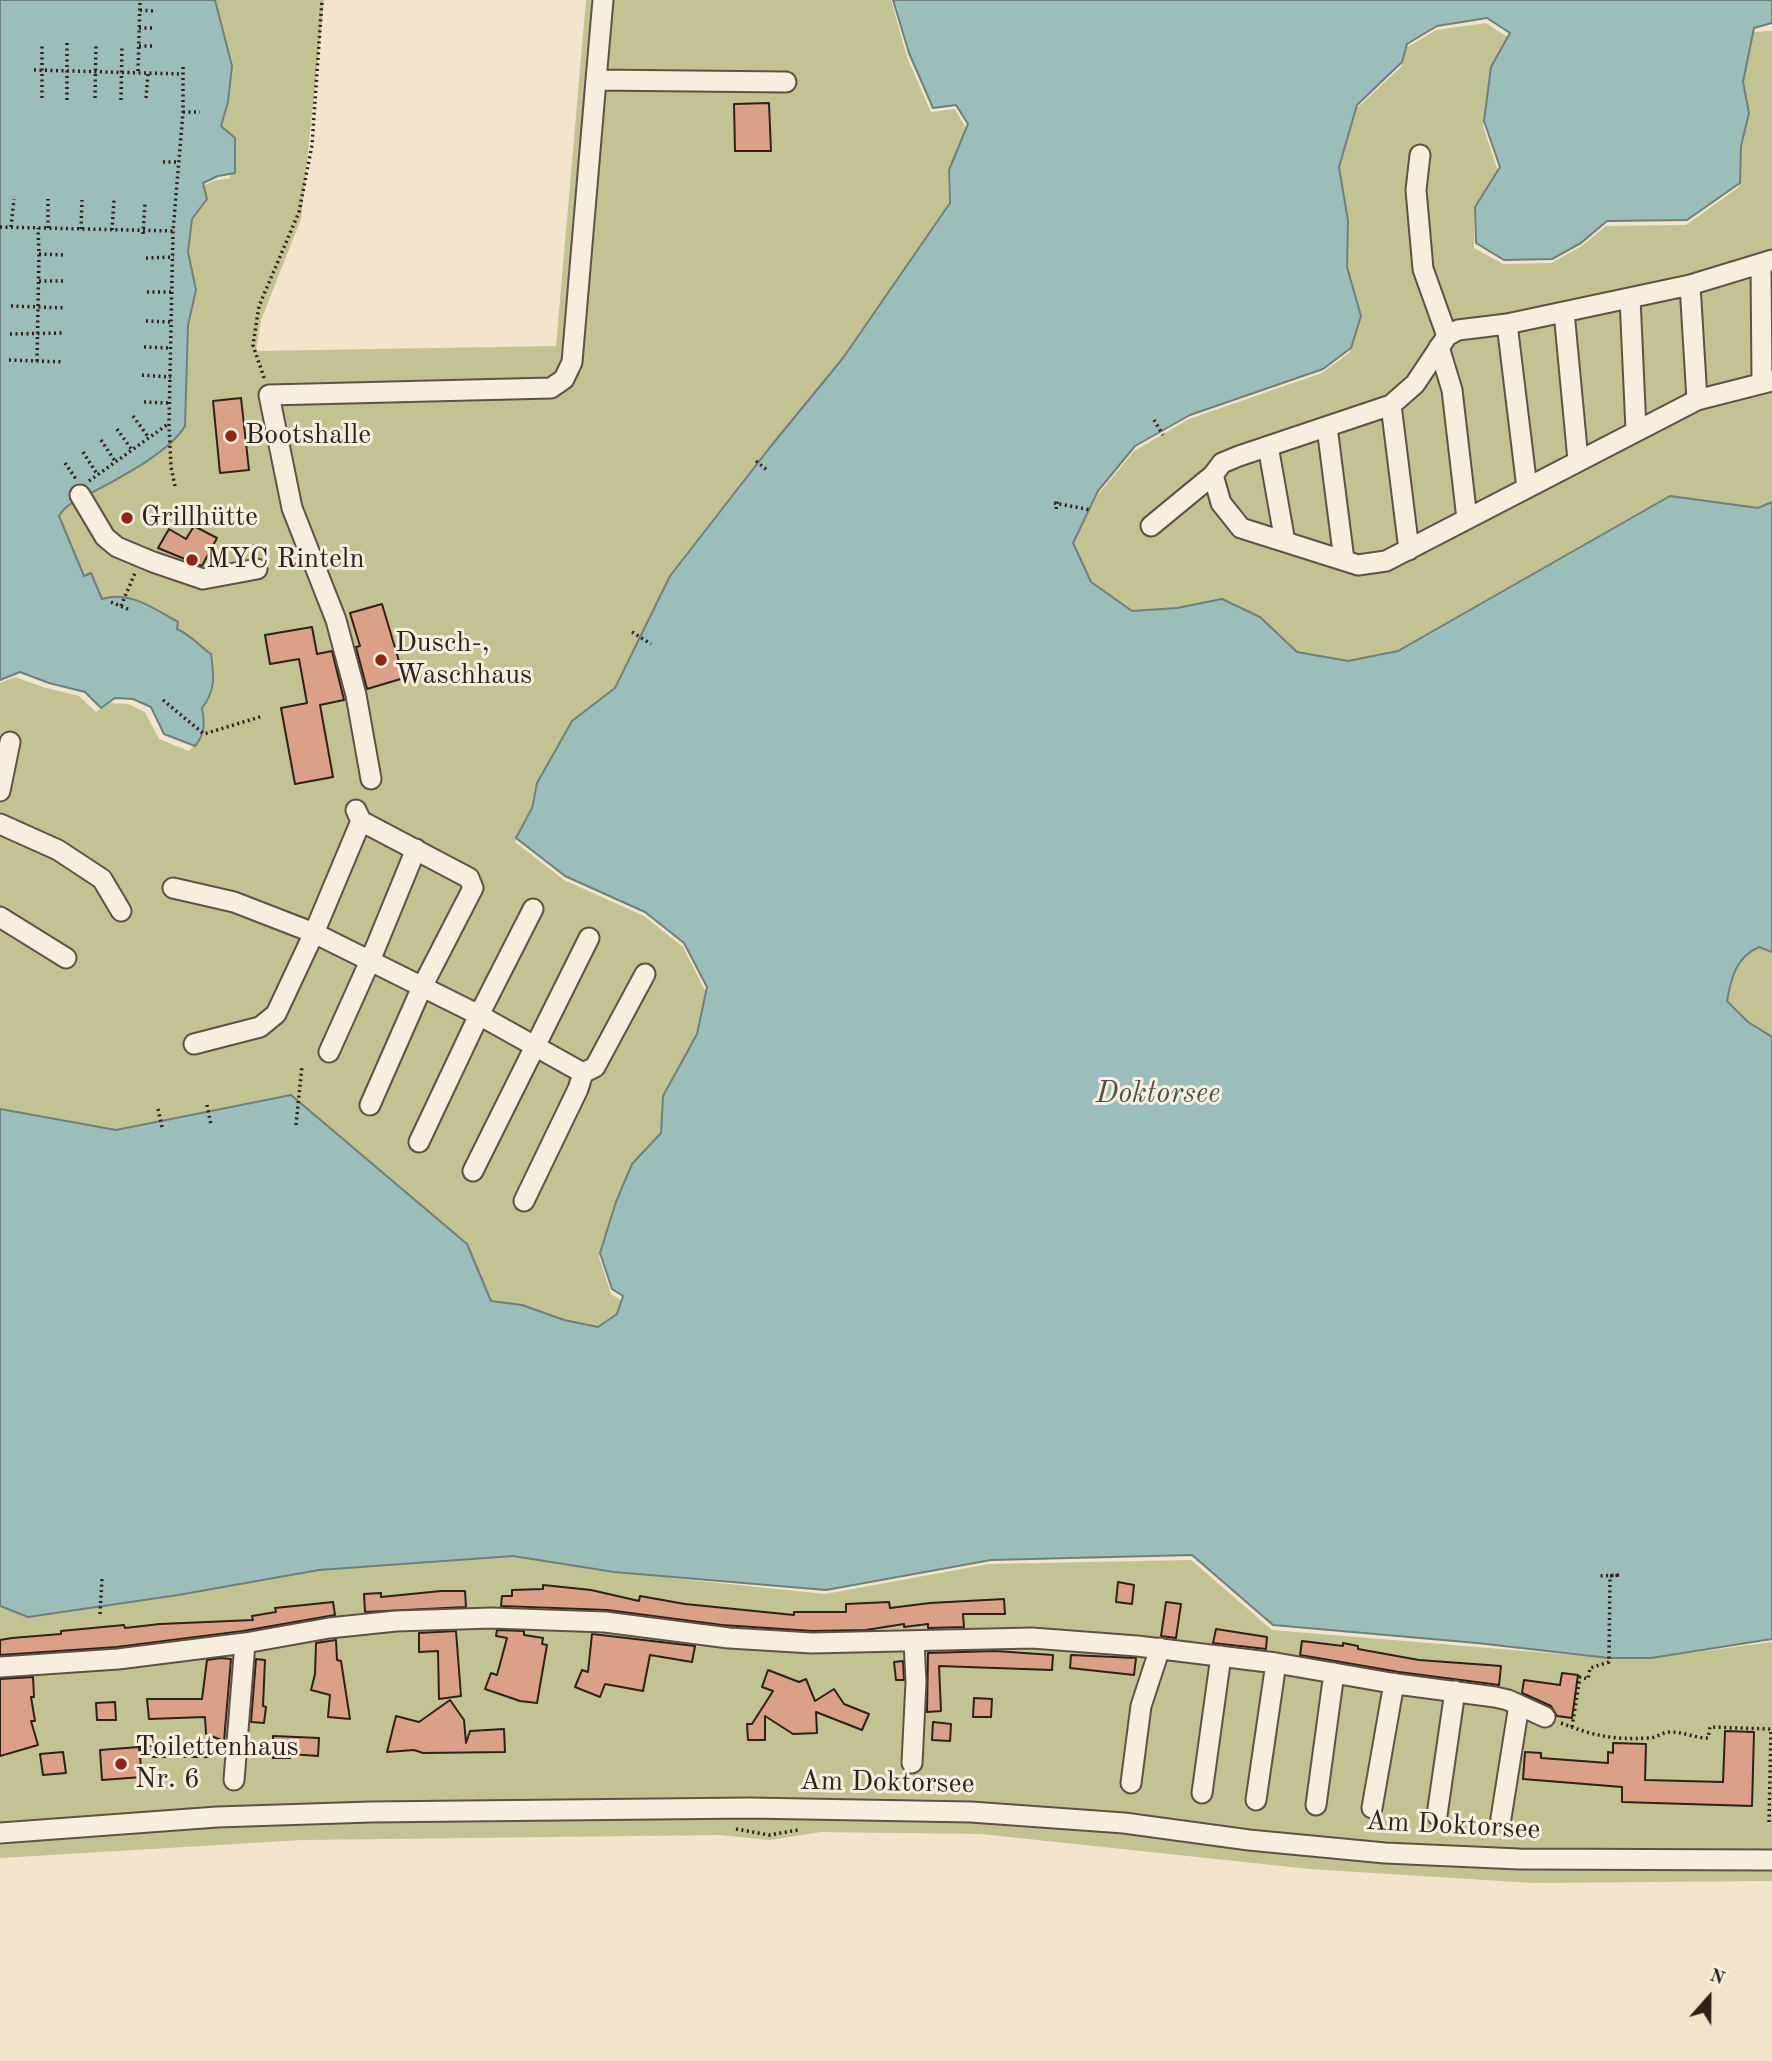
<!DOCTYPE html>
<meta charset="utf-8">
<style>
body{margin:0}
#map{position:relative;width:1772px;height:2061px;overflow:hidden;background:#f2e5cb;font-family:"Old Standard TT",serif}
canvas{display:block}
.north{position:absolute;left:1674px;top:1963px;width:70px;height:70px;-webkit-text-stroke:5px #f7eedd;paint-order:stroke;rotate:21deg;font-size:19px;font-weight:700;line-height:28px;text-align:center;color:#2f201a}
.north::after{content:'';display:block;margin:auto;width:24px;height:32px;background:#2f201a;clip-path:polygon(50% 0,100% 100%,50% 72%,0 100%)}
</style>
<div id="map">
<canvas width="1772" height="2061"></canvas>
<div class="north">N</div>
</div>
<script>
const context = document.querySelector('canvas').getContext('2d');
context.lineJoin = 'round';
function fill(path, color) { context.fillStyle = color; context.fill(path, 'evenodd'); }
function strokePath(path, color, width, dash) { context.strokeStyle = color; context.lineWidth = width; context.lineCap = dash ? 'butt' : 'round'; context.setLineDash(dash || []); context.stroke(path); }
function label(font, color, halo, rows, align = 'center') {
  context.font = font + ' "Old Standard TT",serif'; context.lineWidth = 6; context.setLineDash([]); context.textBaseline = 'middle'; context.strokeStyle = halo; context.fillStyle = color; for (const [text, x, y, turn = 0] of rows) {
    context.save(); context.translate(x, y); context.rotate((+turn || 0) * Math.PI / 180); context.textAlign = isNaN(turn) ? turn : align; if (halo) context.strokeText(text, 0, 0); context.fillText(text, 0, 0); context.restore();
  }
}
const green = new Path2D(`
 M208 0H324L301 219 261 320 256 351 556 346 586 0H891L907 57 931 112 955 109 966 128 948 174 949 208 613 693 570 725 535 787 530 812 515 842 564 880 644 916 683 947 706 992 695 1038 662 1100 660 1137 631 1168 615 1207 599 1257 611 1294 622 1301 616 1319 597 1331 490 1305 114 1134 0 1110V683L15 677 43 687 79 696 96 712 110 703 128 704 145 712 159 739 189 751 204 734 97 604 74 566 59 516 67 506 118 478 170 444 182 257 197 189 213 181 230 178 229 143 216 131Z
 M1486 23 1509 38 1490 72 1483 126 1498 171 1474 211V248L1503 264 1551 263 1580 247 1606 226 1686 225 1739 187 1742 86 1753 32 1772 31V506L1397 655 1346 665 1130 615 1090 586 1071 547 1097 496 1134 451 1189 419 1322 373 1350 352 1360 321 1346 271 1338 172 1356 109 1401 67 1406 48 1436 30Z
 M1759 947 1772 952V1037L1748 1022 1727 1002C1731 977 1734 958 1759 947Z
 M513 1556 614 1572 825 1594 989 1564 1191 1560 1272 1630 1609 1658H1651L1772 1642V1881L1533 1883 1310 1869 981 1834 821 1832 770 1840 719 1835 302 1840 0 1858V1606L28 1617 178 1595 319 1570Z`);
const water = new Path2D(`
 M0 0H215L232 66 228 102 221 126 235 138V173L218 176 203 183 207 199 192 219 188 252 196 290 188 325 185 426C171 451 121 477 95 491 82 498 66 503 59 516L84 576 91 573 102 599C130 590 154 609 178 622L177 629C191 635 199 646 211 654 214 676 216 690 202 708 205 724 205 734 195 746L164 734 151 707 133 699 115 698 101 708 85 692 49 683 20 672 0 680Z
 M893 0H1772V23L1754 28 1743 82 1749 113 1741 146 1740 183 1687 220 1607 221 1581 243 1552 259 1504 260 1476 243 1475 207 1500 167 1484 121 1491 67 1510 33 1487 18 1437 26 1407 44 1402 62 1357 105 1339 167 1348 221 1347 267 1361 316 1351 348 1323 369 1190 415 1135 446 1098 491 1073 543 1091 582 1132 611 1177 608 1222 599 1260 617 1297 652 1348 661 1398 651 1670 496 1758 508 1772 502V952L1759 947C1736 957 1731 978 1727 1001L1748 1022 1772 1037V1639L1651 1658H1609L1477 1643 1273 1625 1192 1555 991 1560 826 1590 614 1572 513 1556 319 1570 178 1595 28 1617 0 1606V1109L116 1130 291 1095 467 1244 491 1301 522 1305 564 1320 598 1327 617 1314 623 1296 612 1289 600 1253 616 1202 632 1164 661 1133 663 1096 697 1034 707 987 684 943 645 912 565 876 516 838 532 808 537 783 572 721 615 688 670 576 771 446 843 358 950 203 949 170 968 124 956 105 933 108 909 53Z`);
const building = new Path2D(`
 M769 103 771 151H735L734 104Z
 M241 398 249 470 220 473 213 401Z
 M194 526 217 538 202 566 158 548 169 529 186 539Z
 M382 604 404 678 367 689 356 647 360 646 350 613Z
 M312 627 317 654 332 651 344 700 320 705 333 777 295 784 281 708 307 703 299 659 270 664 265 635Z
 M1118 1582 1134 1585 1132 1604 1116 1602Z
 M543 1585 591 1590 639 1601 640 1596 685 1604 794 1615V1612H846V1604L889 1602 890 1608 930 1603 1004 1599 1005 1614H963L964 1627 928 1628V1624L904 1627V1624L866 1630 812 1631 722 1625 607 1610 501 1606 502 1596H512V1590L543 1589Z
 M441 1591H465L466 1607 365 1612 364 1594 381 1593V1597Z
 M333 1602 335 1615 243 1631 117 1647 0 1655V1640L12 1638 61 1634V1631L124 1625 125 1628 160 1624 253 1620 252 1616 276 1612 275 1608Z
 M1166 1602 1181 1604 1176 1638 1161 1636Z
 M1216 1629 1267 1637 1266 1649 1213 1643Z
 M497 1630 524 1631V1635L543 1638 542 1644 547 1645 537 1703 520 1701 485 1689 491 1673 497 1675 507 1638 496 1636Z
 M456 1631 461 1696 439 1699 438 1651 419 1652V1633Z
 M592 1634 695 1646 692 1662 650 1655 643 1691 605 1684 600 1697 575 1687 582 1670 588 1672Z
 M336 1640 337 1660 341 1661 350 1719 328 1717 330 1695 311 1690 315 1674 316 1643Z
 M1302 1641 1343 1646V1643L1358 1646V1649L1419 1660 1501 1666 1499 1685 1399 1672 1300 1655Z
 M995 1651 1053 1655 1052 1670 939 1666 941 1711 927 1712 928 1653Z
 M1071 1655 1136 1658 1134 1675 1070 1668Z
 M221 1658 231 1659 224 1741 206 1734 205 1717 149 1719 147 1699H202L207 1660Z
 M256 1659 265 1660 263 1706 266 1707 264 1723 251 1722Z
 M903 1661 904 1680H896L894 1662Z
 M768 1670 799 1682 806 1679 815 1701 834 1689 844 1704 869 1714 862 1730 816 1712 817 1733 793 1734 765 1716V1740H748L747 1724H752L773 1691 762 1687Z
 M1562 1673 1578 1675 1572 1718 1557 1716 1551 1706 1522 1693 1524 1680 1560 1685Z
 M33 1677 34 1697H31L35 1721H31L38 1745 0 1756V1679Z
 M974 1698 992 1699 991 1717H973Z
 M450 1700 464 1720 466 1743 470 1731 504 1729 505 1752 423 1753 414 1750 387 1752 396 1716 419 1722Z
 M115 1702 116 1720H97L96 1703Z
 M933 1722 951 1724 950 1741 932 1740Z
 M1725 1731 1754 1732 1752 1806 1622 1802V1787L1523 1779 1525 1752 1541 1753V1758L1608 1763V1752L1613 1753V1743L1646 1744 1645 1780 1723 1782Z
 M273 1736 319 1738 318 1756 290 1754V1758H273Z
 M209 1741 210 1757H141L140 1747Z
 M139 1747 142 1777 102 1780 100 1750Z
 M63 1752 66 1773 43 1775 40 1754Z`);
const path = new Path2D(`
 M140 10 153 11
 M139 28H154
 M139 46H152
 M34 70 182 74
 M138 71 140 0
 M42 98V43
 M95 98 96 44
 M146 98 148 73
 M67 100V43
 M121 100 122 45
 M183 112H200
 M163 162H178
 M0 227 173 231
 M11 227 14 199
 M48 228V199
 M81 229 82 200
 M112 230 114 200
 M143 234 145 204
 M39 254 66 255
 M146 258 174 257
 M39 281H65
 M147 292H173
 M11 306 66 308
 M146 321 172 322
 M10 334 64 333
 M144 347 171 348
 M9 360 64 362
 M37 361 39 254 38 228
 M142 375 171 377
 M264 378 253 345 259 306 299 212 312 145 322 0
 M144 402 170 403
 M133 416 149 438
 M1154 420 1163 435
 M117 429 132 450
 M101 440 115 461
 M83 452 97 474
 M756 461 767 470
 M65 463 76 479
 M89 481 168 424
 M175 486 171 467 169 424 173 231 183 112V67
 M1054 503 1091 510
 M1056 509 1058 498
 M111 602 130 610
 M121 606 135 573
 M632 632 651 644
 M163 700 204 734 263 716
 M207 1105 211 1125
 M158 1109 162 1127
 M296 1125 302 1066
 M100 1614 102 1579
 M1561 1723C1594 1736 1613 1740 1649 1738 1656 1738 1663 1732 1670 1732 1684 1732 1695 1738 1708 1738L1710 1727 1772 1729
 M1572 1727 1580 1677 1588 1679 1590 1668 1609 1662V1658L1610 1576 1620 1575 1600 1576
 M1769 1822 1771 1729
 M736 1829 769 1835 798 1830`);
const minor = new Path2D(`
 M596 80 603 0
 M1420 155 1416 190 1423 269 1447 336
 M1772 260 1690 285 1507 324 1458 330 1447 336 1415 384 1391 405 1239 456 1222 463 1213 475 1221 503 1241 528 1358 565 1386 561 1697 400 1772 381
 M1761 264 1762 383
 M1690 285 1697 400
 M1630 298 1636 430
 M1564 312 1578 460
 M1507 324 1527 488
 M1439 347 1452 390 1467 519
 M1391 405 1409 550
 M1327 427 1344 560
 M1268 446 1285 542
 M80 495 105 537 117 547 153 562 203 579 257 569
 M1151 526 1213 475
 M371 779 356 695 336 620 292 508 269 395 551 388 564 379 572 362 596 80 786 82
 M0 791 10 742
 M361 821 469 878 473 888 422 987 370 1105
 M0 824 58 850 102 879 121 911
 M173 888 234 902 314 933 479 1015 583 1073
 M0 917 66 958
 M194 1044 260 1027 276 1014 314 933 361 821 356 810
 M329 1052 370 961 416 849
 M419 1142 479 1015 533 909
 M473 1171 589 938
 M524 1201 578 1089 583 1073 595 1067 645 974
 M0 1667 118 1659 245 1643 329 1628 396 1621 492 1618 605 1622 729 1638 812 1643 1032 1638 1137 1646 1276 1663 1397 1684 1495 1697 1508 1700 1545 1717
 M912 1763 916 1682 914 1641
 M234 1780 245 1643
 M1131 1783 1141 1706 1160 1648
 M1202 1793 1221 1656
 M1256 1800 1276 1663
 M1316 1805 1334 1673
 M1372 1808 1394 1683
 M1437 1815 1455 1691
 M1501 1818 1519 1705
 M0 1833 217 1817 371 1812 750 1808 971 1812 1124 1823 1249 1840 1385 1853 1519 1859 1772 1860`);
const markers = [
 [231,436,7,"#8f2418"],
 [127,518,7,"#8f2418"],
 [192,560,7,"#8f2418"],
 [381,660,7,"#8f2418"],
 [121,1764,7,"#8f2418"]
];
const poiNames = [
 ["Bootshalle",245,436],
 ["Grillhütte",141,518],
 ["MYC Rinteln",206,560],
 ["Dusch-,",395,644],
 ["Waschhaus",395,676],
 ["Toilettenhaus",135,1748],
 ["Nr. 6",135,1780]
];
const streetNames = [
 ["Am Doktorsee",887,1783,1],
 ["Am Doktorsee",1453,1826,3]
];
const waterNames = [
 ["Doktorsee",1158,1094]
];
fill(green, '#c3c292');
fill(water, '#9cbebb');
strokePath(water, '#707f7b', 2);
fill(building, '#dba188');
strokePath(building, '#2f201a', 2);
strokePath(minor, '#605146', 23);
strokePath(path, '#2f201a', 3.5, [2, 3.5]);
strokePath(minor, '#f7eedd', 19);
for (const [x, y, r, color] of markers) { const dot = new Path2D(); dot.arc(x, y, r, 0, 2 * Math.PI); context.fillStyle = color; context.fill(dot); strokePath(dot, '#f7eedd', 2.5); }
label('28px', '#2f201a', '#f7eedd', poiNames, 'left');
label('28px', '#2f201a', '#f7eedd', streetNames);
label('italic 30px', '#504f4a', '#f7eedd', waterNames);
</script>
